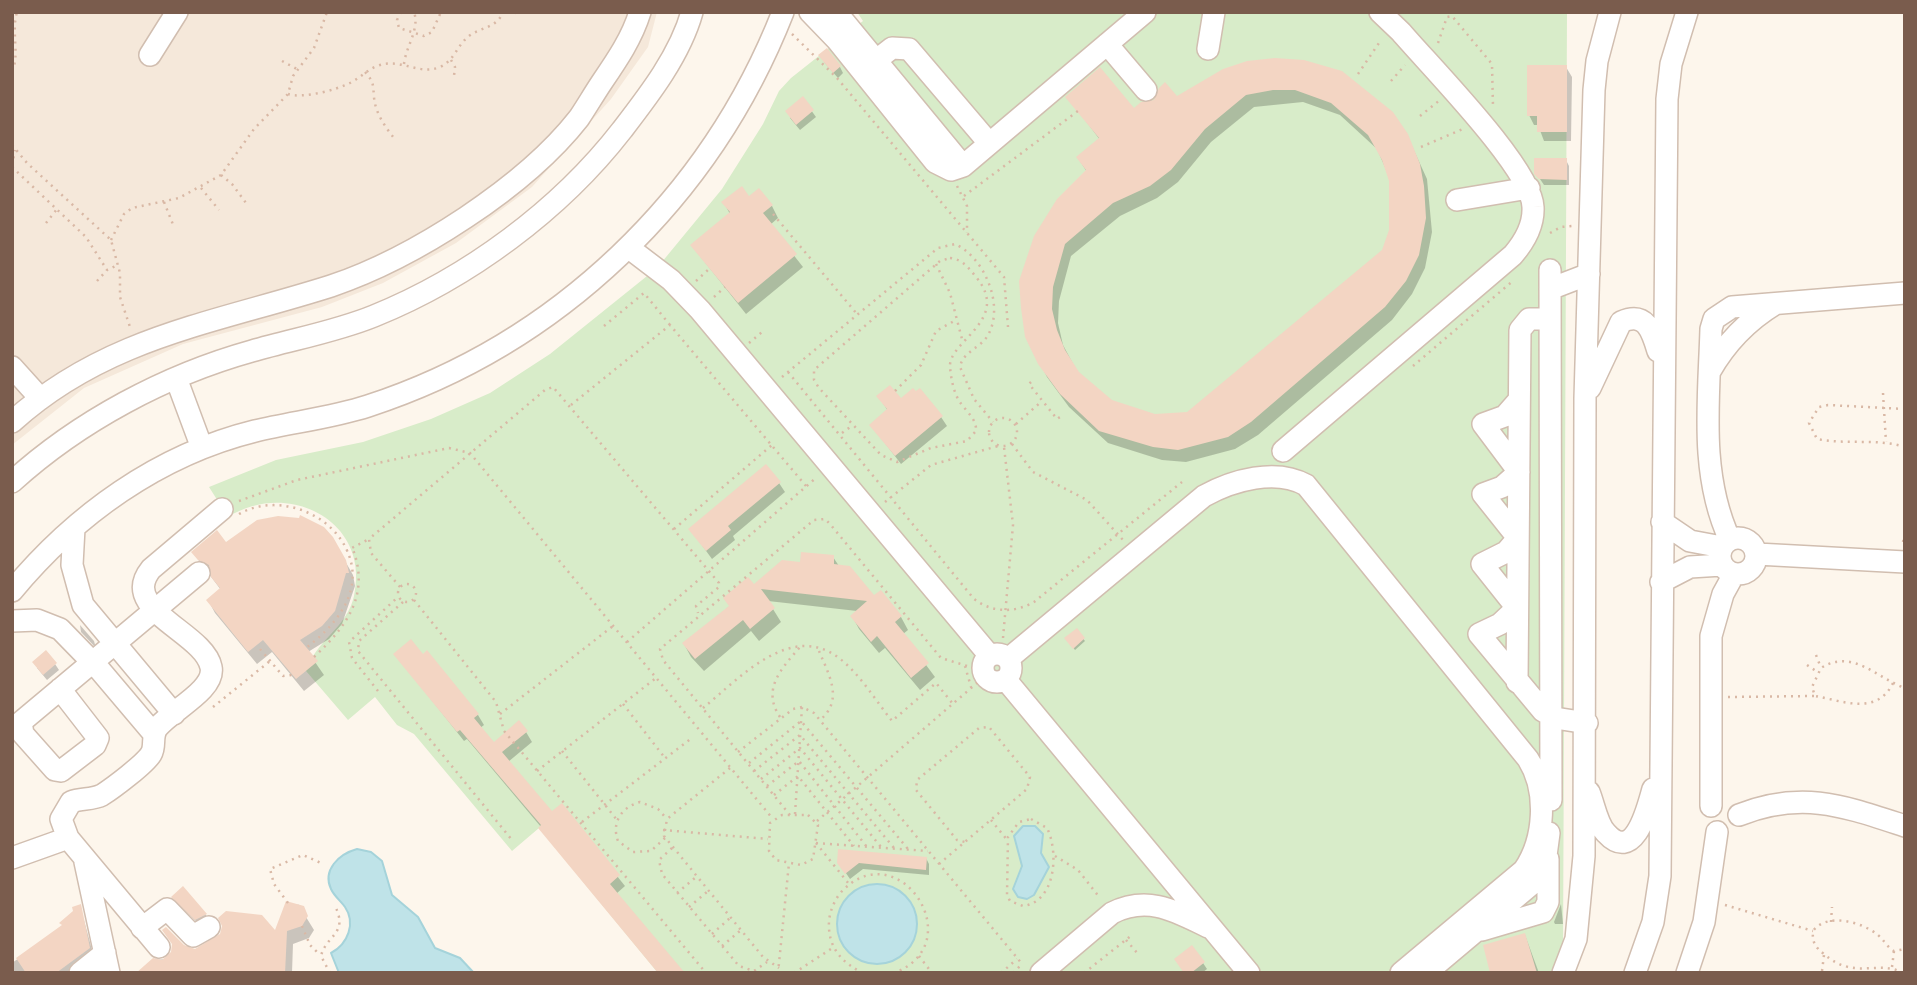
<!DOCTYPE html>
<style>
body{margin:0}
#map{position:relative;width:1917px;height:985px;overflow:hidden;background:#fdf6ec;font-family:"Public Sans",sans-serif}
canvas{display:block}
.frame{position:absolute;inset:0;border:14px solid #7a5c4d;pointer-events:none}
</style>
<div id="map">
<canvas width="1917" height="985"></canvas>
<div class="frame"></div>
</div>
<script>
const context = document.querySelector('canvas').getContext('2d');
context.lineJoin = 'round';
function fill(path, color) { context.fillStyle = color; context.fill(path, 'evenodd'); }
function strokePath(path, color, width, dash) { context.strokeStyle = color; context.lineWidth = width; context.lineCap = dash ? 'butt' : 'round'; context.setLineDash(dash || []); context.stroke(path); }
const residential = new Path2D(`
 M12 12H657L648 47 611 99 532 187 456 243 383 283 322 307 183 344 84 388 12 445Z`);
const green = new Path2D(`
 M857 12H1567L1563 954 1550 973H658L539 828 512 851 414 734 397 725 375 697 348 720 306 671C315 641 347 628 354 596 371 521 288 479 228 517L209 487 276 460 363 442 431 419 490 393 550 354 657 268 722 189 763 124 779 91 791 78 863 21Z`);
const water = new Path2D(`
 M1023 826H1035L1043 834 1041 853 1049 867 1034 895 1027 899 1018 897 1013 889 1022 866 1014 836Z
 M357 849 371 852 382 861 392 895 418 917 435 948 460 958 474 973H339L331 953C348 944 356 923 345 907 341 901 334 896 331 889 322 870 339 854 357 849Z
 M837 924a40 40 0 1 1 80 0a40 40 0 1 1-80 0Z`);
const shadow = new Path2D(`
 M824 62 840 67 843 73 838 78Z
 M1247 63 1407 135 1427 179 1432 232 1425 268 1412 294 1392 320 1258 435 1235 449 1186 462 1162 460 1108 443 1069 407 1047 377 1027 336 1087 172 1078 158 1100 140 1068 97 1134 111 1177 98ZM1303 102 1340 115 1377 149 1391 181V230L1383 251 1188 414 1155 416 1111 402 1078 373 1063 345 1058 323 1059 301 1071 256 1120 216 1157 198 1178 182 1211 142 1254 107Z
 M1566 67 1572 77 1571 141H1544L1538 125H1534L1529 115Z
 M803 99 816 117 800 130 790 118Z
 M1566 160 1569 166V185H1544L1536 173Z
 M749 198 772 206 778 218 770 225 803 267 746 314 692 246 730 214 724 203Z
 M879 397 941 417 947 426 901 464 871 425 888 411Z
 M779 483 785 492 733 536 735 540 712 559 690 529Z
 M332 538 353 575 355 586 342 624 329 639 308 652 324 675 304 691 272 652 257 664 215 613 208 600 221 590 193 553 226 544Z
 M833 557 839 566 874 598 881 592 901 617 908 630 903 634 935 677 920 690 885 648 879 653 859 629 852 616 857 611 768 601 781 622 759 641 751 631 704 671 691 657 684 644 754 586 802 564Z
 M80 625 94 641 96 648 81 632Z
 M1076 630 1085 641 1075 650 1068 641Z
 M396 655 478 715 484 725 480 728 493 744 526 732 532 742 508 762 552 814 561 806 625 886 616 894 541 827 467 739 464 741Z
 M55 664 59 670 47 680 37 668Z
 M926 858 929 864V875L863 869 850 879 839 863Z
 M183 889 206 915 209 921 200 925 177 903 173 897Z
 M298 904 314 930 309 938 293 944 292 973H146L153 960 168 959 183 947 195 951 275 933Z
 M1561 904 1563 924H1555L1554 922Z
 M80 906 94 957 71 973H12V963L64 926Z
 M1525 935 1539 973H1486L1492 971Z
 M1203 963 1207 969 1202 973H1185Z`);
const building = new Path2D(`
 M827 48 841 66 833 73 818 55Z
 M1275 58 1304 60 1342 71 1393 112 1408 134 1420 164 1424 186 1426 218 1419 255 1406 281 1385 307 1251 422 1228 437 1178 450 1153 447 1099 431 1060 394 1038 364 1025 337 1021 308 1019 281 1034 236 1057 199 1086 170 1076 157 1099 138 1065 97 1100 67 1134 108 1141 102 1154 100 1159 88 1165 82 1177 96 1223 69 1247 61ZM1273 90H1295L1331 103 1368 135 1382 160 1389 181V230L1382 250 1187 412 1155 414 1112 400 1079 372 1065 350 1057 330 1052 309 1053 287 1065 244 1113 203 1150 186 1171 170 1205 129 1246 95Z
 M1527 65H1567V132H1537V116H1527Z
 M803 96 814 110 796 125 785 111Z
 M1534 158H1567V180L1539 179 1534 174Z
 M742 186 749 196 759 188 773 205 763 213 797 254 738 303 690 245 730 212 721 202Z
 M890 385 901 398 913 388 916 391 920 388 943 416 895 456 869 425 887 409 876 396Z
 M766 464 781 482 728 526 731 530 706 551 688 529Z
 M300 515 324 527 333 537 346 560 349 573H346L335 611 322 626 300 640 318 661 296 679 263 640 248 652 206 600 220 588 211 577 209 565 198 560 191 552 217 530 226 542 257 520 278 516 299 518Z
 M801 552 834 555V564L850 566 874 595 881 590 902 616 895 622 929 663 911 678 877 636 871 642 850 616 867 601 761 589 775 608 750 629 743 620 695 659 682 643 729 606 723 598 748 577 754 584 782 560 800 562Z
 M1077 628 1085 638 1073 649 1064 638Z
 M411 639 423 654 427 650 479 714 474 718 494 742 519 720 528 731 502 752 552 811 562 803 620 875 610 884 685 973H658L538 828 541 825 460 730 457 732 393 654Z
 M46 650 57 663 43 675 32 662Z
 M838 849 927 857 926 870 859 863 845 874 837 863Z
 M183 886 207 914 195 920 171 897Z
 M286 901 304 906 308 916 302 926 287 931 285 973H136L153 958 162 960 171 952 172 944 162 930 166 927 184 945 195 949 220 934 222 926 218 918 226 911 262 915 275 930Z
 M81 904 90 948 56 973H26L16 958 62 925 59 923 73 911 72 907Z
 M1525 933 1537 973H1490L1483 945Z
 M1192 945 1205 962 1191 973H1184L1174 959Z`);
const path = new Path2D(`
 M401 12 397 20 399 28 424 36 432 32 441 12
 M516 12 517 14
 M792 34 837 78 1004 277 1008 327
 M1438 43 1447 17 1452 16 1492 64 1493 107
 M451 60 455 67 454 76
 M282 61 297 69
 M404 64C406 46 420 29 414 12
 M12 71C20 56 11 32 17 12
 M365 72C374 82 373 85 374 97 375 112 385 127 394 138
 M1358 74 1381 40
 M1391 81 1405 65
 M288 94C302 99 336 90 350 83 360 78 367 70 377 66 400 57 419 76 440 67 455 60 457 45 469 36 481 27 497 28 503 12
 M1420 116 1440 100
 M12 145 27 163 111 240 120 273V297L130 327
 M1421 147 1463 129
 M12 165 15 150
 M12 167 86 237 107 270
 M221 175 232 184 246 203
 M957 186 967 206V233
 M201 188 219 210
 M964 196 1078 111
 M164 202 174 227
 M773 214 857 314
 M46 223 57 209
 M1550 233 1561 227 1572 226
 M111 240 124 214 132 208 179 198 221 175 254 129 288 94 293 76 314 48 327 12
 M950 258C962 259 969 268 976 277 1012 320 948 341 950 367 951 378 953 389 958 399 964 410 977 418 976 431L967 441 931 448 897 462 881 455 819 388 814 380V370L940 261Z
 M936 264 950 293 963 343
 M97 281 107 270 118 265
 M696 281 709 269
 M714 297 725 287
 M604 326 644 293 670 325
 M749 343 762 332
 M1413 366 1514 280
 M788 372 974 599C992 613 1015 613 1034 602L1182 482
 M782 377 938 248 955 244C984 257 1005 305 988 335 981 348 963 351 960 367L974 399 993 422
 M1031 382 1029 384 1057 419 1060 417
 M895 391 921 365 936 331 956 320
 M1883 393 1886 442
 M571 405 670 325 806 486
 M1905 409 1828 405 1819 407 1809 423 1817 439C1846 445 1877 438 1905 447
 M989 432a14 14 0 1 1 28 0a14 14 0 1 1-28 0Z
 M1016 424 1042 401
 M842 433 853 425
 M1012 444 1033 472 1087 500 1123 540
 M239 501 297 480 449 448 470 453 773 819
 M885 502 931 465 998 446
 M239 514C281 490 344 517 352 567 357 601 331 629 306 648
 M674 529 772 445
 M1903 542 1905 532
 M346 551 369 539
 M398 593a9 9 0 1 1 18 0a9 9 0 1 1-18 0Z
 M400 587 371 553 369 539 545 390 553 387 719 583V587L696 606 698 613
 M414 600 496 702 504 731 706 973
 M403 602 359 641 358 651 512 840
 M1003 638 1013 525 1004 447
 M627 642 817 477
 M260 649 283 676 292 675
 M819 651C829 675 844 700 820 720
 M1816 655 1821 668
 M314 657C347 626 371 594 352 547
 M1807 665 1816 671
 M965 666 971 687
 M1893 683C1877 716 1843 701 1815 696L1812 687 1821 668C1852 648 1877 678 1905 688
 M378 691 352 658 349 642 398 597
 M1728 697 1815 696
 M623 704 665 758
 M213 707 270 661
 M703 708C739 679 790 621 839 658 860 674 876 701 892 721L936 683 953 704
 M500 714 613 626
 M780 717C761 689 782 668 800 647
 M562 751 617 820
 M738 752 793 709 802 707 814 713 1023 965
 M749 763 801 721 908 849
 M730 768 667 819 664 836 763 957 779 968
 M537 771 656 678
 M754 771 800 735 894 848
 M761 779 800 748 881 847
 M767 786 799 761 867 847
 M774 795 798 776 854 846
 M795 814 802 707
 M790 815 663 660 660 649 814 520 825 519 830 524 941 658 977 669
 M808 815 818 825 813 859 801 865 776 860 769 851 770 823 782 815Z
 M1031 819 1047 828C1059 852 1056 902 1023 906L1010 901 1007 895 1008 837 1019 822Z
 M991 820 1008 841
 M817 821 985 676
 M582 822 693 737
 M663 830 768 839
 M665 838 651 851 633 852 618 841C611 822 622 807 640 802L658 809 666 818
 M816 843 928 851
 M816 843 849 884
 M672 848 659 860 662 874 739 966 754 971 767 962
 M1055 856 1078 870 1100 898
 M939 864 1027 789 1030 777 989 727 979 728 917 780 916 790 957 840 965 842
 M677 893 696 877
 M288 903 274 884 270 869 303 855 321 863
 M1725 905 1813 931
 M689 907 708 891
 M1831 922 1832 907
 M302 926 310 945 320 955
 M712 934 730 918
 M1126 940 1139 955
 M722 946 741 930
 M919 956 932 973
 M1892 967 1894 951
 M1822 971 1824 955
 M330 973 321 956C326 935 349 934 335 906
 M778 973 789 863
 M794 973 834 947
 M863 973C844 964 830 950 829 928 828 914 834 899 844 889 901 835 971 944 894 973
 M1001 973 1017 959
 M1013 973 1022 964
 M1084 973 1132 935
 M1903 973C1878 959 1855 981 1824 954 1815 947 1812 942 1813 931 1827 912 1862 922 1878 935 1884 940 1887 947 1894 951L1905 949`);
const minor = new Path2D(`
 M810 12 837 40 935 162 951 170 963 166 1145 12
 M836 12 963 166
 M1107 44 1146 90
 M1208 49 1214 12
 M150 55 177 12
 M874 62 892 48 909 49 989 143
 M1457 200 1529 188
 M629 248 671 280 700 310 990 656
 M1550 270 1551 800
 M1550 289 1589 274
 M12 367 40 398
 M1710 371C1726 343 1747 321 1775 304
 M176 378 202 448
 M1590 388 1621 322C1646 311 1652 331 1658 351
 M1519 400 1505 416 1483 424 1519 472 1502 487 1483 494 1518 538 1506 552 1482 564 1517 608 1500 624 1479 634 1543 711 1555 718 1587 723
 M12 422C106 337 215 323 331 286 414 258 525 187 579 118 587 106 594 94 602 82 617 60 632 38 640 12
 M1283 451 1513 255C1525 241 1534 226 1533 207 1532 169 1429 65 1401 32L1380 12
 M12 482C79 421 166 375 252 351 293 339 335 332 374 316 468 278 560 210 622 130 649 95 680 55 692 12
 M1662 522 1690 541 1722 547
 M74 528 72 565 83 605 174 714
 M1720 556a18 18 0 1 1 36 0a18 18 0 1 1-36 0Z
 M1730 540C1699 474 1709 399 1711 329L1714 319 1732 307 1905 293
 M1757 554 1905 562
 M1661 582 1690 567 1722 565
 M12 591C75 515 158 455 255 431 292 422 331 418 368 406 558 344 710 198 783 12
 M12 621 37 620 60 629 99 669 154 734
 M983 668a14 14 0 1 1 28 0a14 14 0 1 1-28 0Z
 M1008 659 1204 496C1233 480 1276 468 1306 485L1528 759C1548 791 1545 839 1524 870L1401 973
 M1006 680 1249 973
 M1517 682 1520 330 1529 319H1550
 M60 689 98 738 95 745 61 771 55 770 23 734 21 722 199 573
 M1589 792C1594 804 1597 824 1606 833 1635 865 1648 806 1653 789
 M1711 806V636L1723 594 1734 574
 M1739 815C1802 790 1844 806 1905 826
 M12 858 68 838
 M85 862 109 973
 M142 928 167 909 193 936 209 927
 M1482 930 1543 912 1548 902V859
 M159 947 68 838 61 819 71 802C81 798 92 800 102 795 113 788 145 764 151 754 156 746 151 737 157 728 170 711 216 690 211 667 204 632 118 610 151 569L222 509
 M80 973 105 953
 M1041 973 1112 913C1148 895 1175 911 1208 927
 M1426 973 1533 883 1545 863 1549 833
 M1563 973 1576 939 1584 856 1585 398 1594 90 1597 61 1610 12
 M1635 973 1653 922 1660 876 1667 99 1671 64 1687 12
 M1687 973 1704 922 1717 832`);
fill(residential, '#f5e8da');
fill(green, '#d8ecc9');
fill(water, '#bfe3e8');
strokePath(water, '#a5d3da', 2);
fill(shadow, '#0003');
fill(building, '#f3d5c3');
strokePath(minor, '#d1beb0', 24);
strokePath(path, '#d9b8a5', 2.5, [2, 5]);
strokePath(minor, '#fff', 21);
</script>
